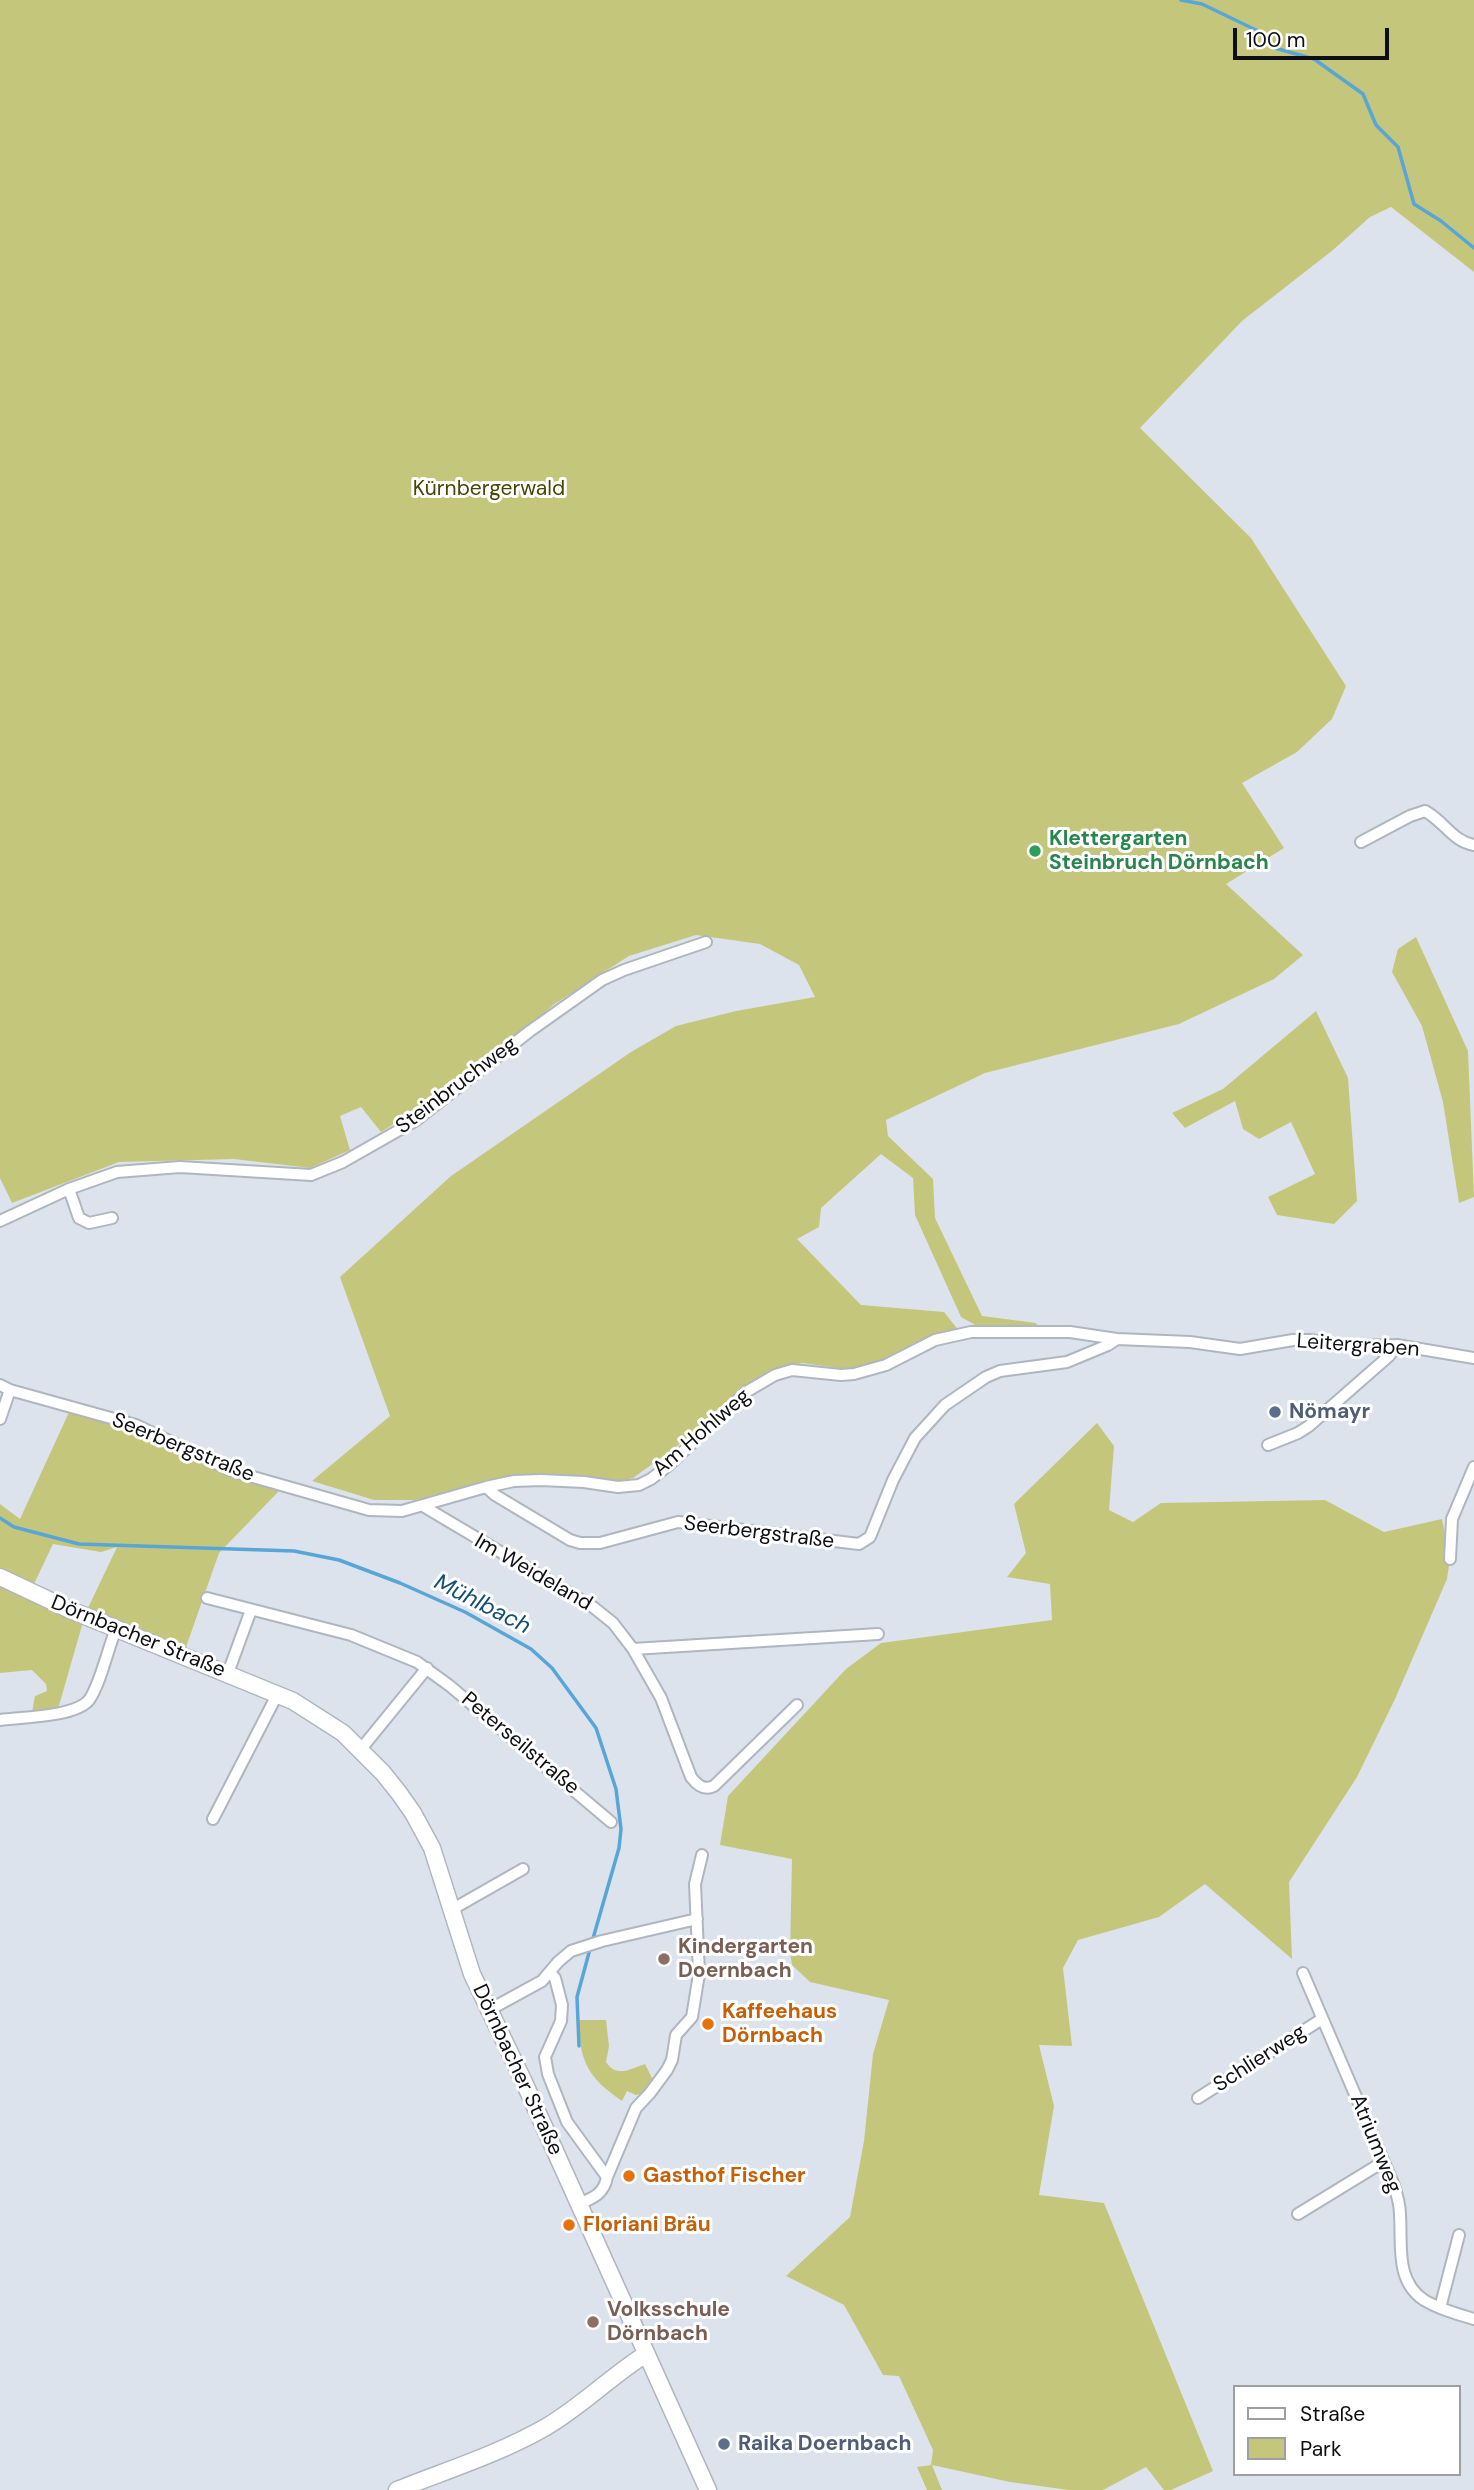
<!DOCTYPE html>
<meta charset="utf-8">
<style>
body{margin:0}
#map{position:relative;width:1474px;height:2490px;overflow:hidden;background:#dde3ec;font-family:"DM Sans",sans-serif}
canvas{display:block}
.legend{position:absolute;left:1233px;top:2385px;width:228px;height:91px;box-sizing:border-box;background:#fff;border:2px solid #9f9fa1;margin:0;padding:9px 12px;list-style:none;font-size:21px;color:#0e0f13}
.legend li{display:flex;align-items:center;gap:14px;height:35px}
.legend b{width:35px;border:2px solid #9f9fa1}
.scale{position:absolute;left:1233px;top:28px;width:156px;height:32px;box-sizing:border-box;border:4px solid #0e0f13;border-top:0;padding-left:9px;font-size:21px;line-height:24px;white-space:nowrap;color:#0e0f13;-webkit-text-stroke:5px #fff;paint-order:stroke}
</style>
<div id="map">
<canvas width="1474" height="2490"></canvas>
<ul class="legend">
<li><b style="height:9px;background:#fff"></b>Straße</li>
<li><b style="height:19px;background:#c4c77b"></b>Park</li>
</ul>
<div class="scale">100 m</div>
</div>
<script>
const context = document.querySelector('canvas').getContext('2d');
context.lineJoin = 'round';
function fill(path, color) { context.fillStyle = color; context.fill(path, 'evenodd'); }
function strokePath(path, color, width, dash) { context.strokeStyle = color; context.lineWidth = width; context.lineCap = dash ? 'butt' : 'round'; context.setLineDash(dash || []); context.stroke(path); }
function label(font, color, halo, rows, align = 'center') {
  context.font = font + ' "DM Sans",sans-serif'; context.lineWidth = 6; context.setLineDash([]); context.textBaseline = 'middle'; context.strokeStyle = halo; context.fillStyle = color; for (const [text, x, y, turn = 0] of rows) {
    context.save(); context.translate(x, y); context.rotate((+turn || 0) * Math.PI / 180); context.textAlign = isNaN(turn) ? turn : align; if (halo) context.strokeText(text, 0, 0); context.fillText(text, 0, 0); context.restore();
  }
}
const green = new Path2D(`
 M0 0H1474V272L1391 207 1370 217 1333 250 1242 321 1140 428 1251 538 1346 686 1332 719 1297 752 1242 783 1284 848 1226 884 1303 955 1274 979 1179 1024 985 1073 886 1120 888 1136 933 1179 935 1218 982 1316 1036 1323 1038 1327 977 1326 961 1317 915 1215 913 1178 881 1154 821 1208 819 1227 797 1239 861 1305 944 1312 960 1332 868 1365 845 1369 802 1363 767 1372 676 1447 633 1478 620 1481 530 1474 415 1500H374L312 1481 390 1416 340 1277 451 1176 631 1052 676 1026 736 1011 815 997 799 965 760 944 696 935 629 956 553 1005 486 1065 381 1132 361 1107 340 1116 350 1150 310 1168 234 1159 119 1162 12 1203 0 1178Z
 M1416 937 1468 1051 1474 1197 1459 1203 1443 1102 1422 1026 1392 972 1398 949Z
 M1316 1011 1348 1078 1357 1201 1334 1224 1277 1215 1268 1197 1315 1174 1291 1122 1259 1139 1243 1129 1235 1101 1185 1128 1172 1113 1223 1089Z
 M70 1410C110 1423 149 1436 188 1452 219 1465 247 1480 279 1491L219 1553 185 1650 88 1608 117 1547 101 1552 53 1544 33 1586 0 1569V1504L20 1519Z
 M1097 1423 1114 1446 1109 1510 1133 1522 1161 1503 1325 1500 1384 1532 1442 1519 1450 1559 1447 1579 1395 1699 1357 1777 1289 1882 1292 1959 1205 1884 1159 1917 1078 1940 1063 1968 1072 2046 1039 2045 1054 2106 1039 2195 1104 2203 1213 2471 1171 2490H1164L1146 2467 1103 2490H1069L1010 2482 932 2465 942 2490H927L917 2467 931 2465 933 2450 899 2376 883 2375 844 2305 786 2276 850 2217 864 2141 873 2054 889 2000 810 1982 792 1965 790 1953 792 1859 720 1845 728 1796 846 1669 881 1643 1052 1620 1050 1584 1007 1577 1026 1553 1014 1504Z
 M0 1583 83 1622 58 1709 32 1712 35 1696 47 1691 46 1684 32 1670 0 1673Z
 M579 2020H606L609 2046 606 2062C616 2078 631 2069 645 2064L653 2080 647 2092 636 2095 627 2091 622 2101C588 2078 579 2061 579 2020Z`);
const stream = new Path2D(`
 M1181 0 1202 4 1256 30 1275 48 1314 59 1363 94 1376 125 1398 147 1414 204 1441 221 1474 248
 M0 1518 14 1527 79 1544 294 1551 339 1560 400 1583 465 1612 531 1649 552 1668 596 1728 616 1789 621 1829 619 1848 592 1942
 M579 2046 577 1997 590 1949`);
const street = new Path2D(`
 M1361 842 1410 816 1425 811C1445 822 1452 841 1474 845
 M69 1189 79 1218 89 1223 112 1218
 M0 1221 69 1189 117 1172 180 1167 311 1175 343 1162 415 1121 530 1031 602 980 624 970 706 942
 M0 1385 10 1390 136 1425 232 1471 369 1510 402 1511 486 1487 495 1495 570 1540 580 1543H600L678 1522 859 1544 870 1537 893 1480 915 1438 945 1405 986 1377 1000 1371 1067 1362 1108 1345 1117 1339
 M0 1419 10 1390
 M1268 1445 1298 1433 1309 1426 1389 1356 1397 1345
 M486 1487 514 1481 541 1480 584 1482 618 1487 639 1485 651 1479 669 1465 746 1392 775 1375 792 1370 841 1375 854 1374 886 1365 935 1340 971 1332H1070L1117 1339 1190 1342 1240 1349 1293 1340H1311L1343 1346 1397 1345 1474 1358
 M423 1506 593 1607 613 1623 633 1649 661 1698 691 1777C697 1785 704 1791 714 1786L797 1705
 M1450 1559 1452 1519 1474 1467
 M207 1598 351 1635 417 1662 450 1686 611 1822
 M633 1649 878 1634
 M228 1673 251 1610
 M0 1720C22 1717 75 1717 89 1700 100 1685 108 1648 116 1629
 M361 1749 427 1668
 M213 1819 278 1693
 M451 1910 523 1869
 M550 1973 555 1978 562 2005 561 2021 545 2057 548 2074 567 2122 607 2177
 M1303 1973 1393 2183C1397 2194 1400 2204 1400 2215 1402 2244 1395 2281 1424 2300 1439 2309 1457 2314 1474 2319
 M489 2010 542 1981 558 1962 571 1951 602 1941 697 1919
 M1198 2098 1322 2019
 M579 2204C593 2198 604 2194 607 2177L636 2108 650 2093 667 2070 672 2060 676 2035 692 2017 699 1974 695 1884 702 1855
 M1298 2214 1383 2162
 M1440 2308 1459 2235`);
const secondary = new Path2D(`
 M0 1577 68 1609 293 1701 343 1733 383 1773 399 1793 413 1813 432 1848 472 1974 523 2080 708 2490
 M397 2490C447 2470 499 2454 546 2427 582 2406 611 2376 646 2354`);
const markers = [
 [1035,851,7,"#2e9e5b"],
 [1275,1412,7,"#5c6f8a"],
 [664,1959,7,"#8d6e63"],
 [708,2024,7,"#e8710a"],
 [629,2176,7,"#e8710a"],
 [569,2225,7,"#e8710a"],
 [593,2322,7,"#8d6e63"],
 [724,2444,7,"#5c6f8a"]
];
const parkNames = [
 ["Kürnbergerwald",489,489]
];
const leisureNames = [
 ["Klettergarten",1049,839],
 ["Steinbruch Dörnbach",1049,863]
];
const streetNames = [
 ["Steinbruchweg",457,1086,-37],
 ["Leitergraben",1358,1346,4],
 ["Am Hohlweg",702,1433,-41],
 ["Seerbergstraße",183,1448,22],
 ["Seerbergstraße",759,1533,7],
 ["Im Weideland",533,1573,30],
 ["Dörnbacher Straße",138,1637,22],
 ["Peterseilstraße",520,1744,40],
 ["Schlierweg",1260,2059,-33],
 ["Dörnbacher Straße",517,2070,65],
 ["Atriumweg",1375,2144,68]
];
const serviceNames = [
 ["Nömayr",1289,1412],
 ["Raika Doernbach",738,2444]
];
const educationNames = [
 ["Kindergarten",678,1947],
 ["Doernbach",678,1971],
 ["Volksschule",607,2310],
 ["Dörnbach",607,2334]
];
const foodNames = [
 ["Kaffeehaus",722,2012],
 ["Dörnbach",722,2036],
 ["Gasthof Fischer",643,2176],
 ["Floriani Bräu",583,2225]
];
const waterNames = [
 ["Mühlbach",482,1605,27]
];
fill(green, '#c4c77b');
strokePath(stream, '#58a5d7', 3.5);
strokePath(street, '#b0b6bf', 14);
strokePath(secondary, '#b0b6bf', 19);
strokePath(street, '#fff', 10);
strokePath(secondary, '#fff', 16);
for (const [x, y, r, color] of markers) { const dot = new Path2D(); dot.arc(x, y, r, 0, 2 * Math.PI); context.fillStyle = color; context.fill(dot); strokePath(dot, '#fff', 2.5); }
label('21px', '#464704', '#fff', parkNames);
label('bold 21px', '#27864d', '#fff', leisureNames, 'left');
label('21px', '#0e0f13', '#fff', streetNames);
label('bold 21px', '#4e5e75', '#fff', serviceNames, 'left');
label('bold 21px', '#785e54', '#fff', educationNames, 'left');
label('bold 21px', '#c56008', '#fff', foodNames, 'left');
label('italic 23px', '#154f72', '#fff', waterNames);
</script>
